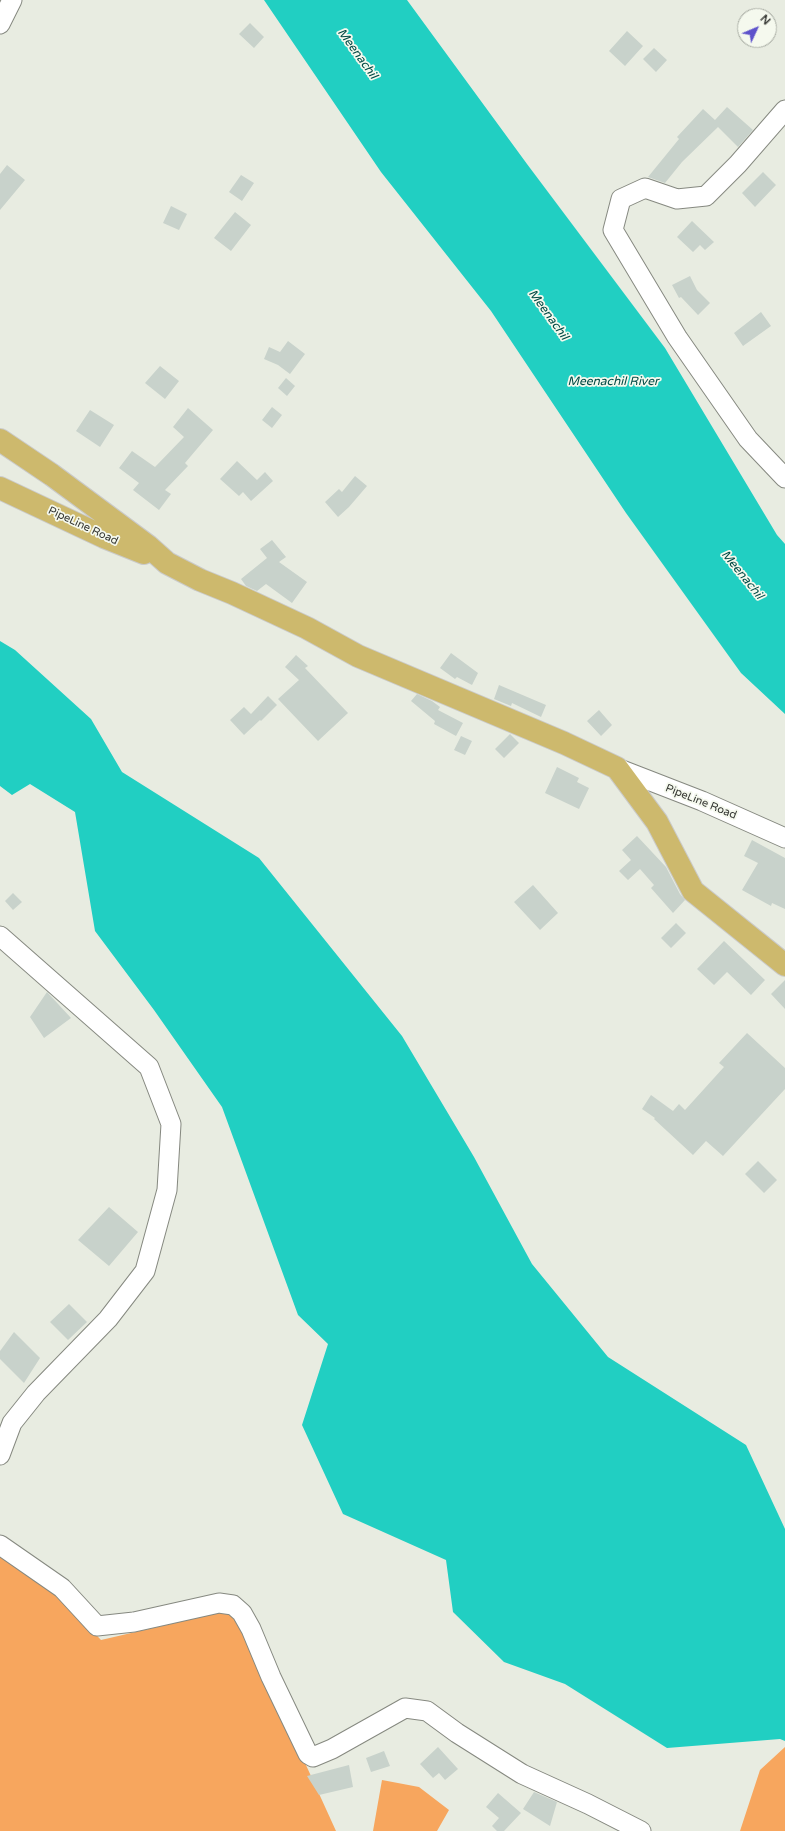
<!DOCTYPE html>
<style>
body{margin:0}
#map{position:relative;width:785px;height:1831px;overflow:hidden;background:#e8ece1;font-family:"Varela Round",sans-serif}
canvas{display:block}
.north{position:absolute;left:737px;top:8px;width:40px;height:40px;box-sizing:border-box;background:#f5f9ee;border:1px solid #a7aba2;border-radius:50%;rotate:46deg;font-size:11px;font-weight:700;line-height:16px;text-align:center;color:#333531}
.north::after{content:'';display:block;margin:auto;width:14px;height:18px;background:#5d52cb;clip-path:polygon(50% 0,100% 100%,50% 72%,0 100%)}
</style>
<div id="map">
<canvas width="785" height="1831"></canvas>
<div class="north">N</div>
</div>
<script>
const context = document.querySelector('canvas').getContext('2d');
context.lineJoin = 'round';
function fill(path, color) { context.fillStyle = color; context.fill(path, 'evenodd'); }
function strokePath(path, color, width, dash) { context.strokeStyle = color; context.lineWidth = width; context.lineCap = dash ? 'butt' : 'round'; context.setLineDash(dash || []); context.stroke(path); }
function label(font, color, halo, rows, align = 'center') {
  context.font = font + ' "Varela Round",sans-serif'; context.lineWidth = 3.5; context.setLineDash([]); context.textBaseline = 'middle'; context.strokeStyle = halo; context.fillStyle = color; for (const [text, x, y, turn = 0] of rows) {
    context.save(); context.translate(x, y); context.rotate((+turn || 0) * Math.PI / 180); context.textAlign = isNaN(turn) ? turn : align; if (halo) context.strokeText(text, 0, 0); context.fillText(text, 0, 0); context.restore();
  }
}
const forest = new Path2D(`
 M9 1543 101 1640 235 1609 336 1831H0V1551Z
 M785 1747V1831H740L760 1770Z
 M382 1780 419 1787 449 1810 437 1831H373Z`);
const water = new Path2D(`
 M264 0H407L527 164 665 348 777 535 785 544V714L741 673 626 513 491 311 381 172Z
 M0 641 15 650 91 719 122 772 259 858 402 1036 474 1157 532 1264 608 1357 746 1445 785 1529V1741L780 1739 667 1748 565 1684 504 1662 453 1612 446 1560 343 1514 302 1425 328 1344 298 1315 222 1107 154 1010 95 931 75 812 30 784 12 795 0 786Z`);
const building = new Path2D(`
 M250 23 264 37 254 48 239 34Z
 M627 31 643 46 625 66 609 51Z
 M654 48 667 60 656 72 643 59Z
 M727 107 753 130 738 147 718 127 682 162 665 183 648 177 679 139 677 137 703 109 715 120Z
 M7 165 25 180 0 210V174Z
 M763 172 776 185 755 207 742 193Z
 M241 175 254 183 242 201 229 192Z
 M171 206 187 214 179 230 163 223Z
 M235 212 251 225 231 251 214 238Z
 M692 221 714 242 705 250 700 245 693 252 677 237Z
 M690 276 697 290 710 303 698 315 681 297 679 298 672 285Z
 M761 312 771 326 743 346 734 333Z
 M288 341 305 354 290 374 278 365 264 359 269 347 280 352Z
 M160 366 179 381 165 399 145 383Z
 M286 378 295 386 287 396 278 388Z
 M272 407 282 415 272 428 262 420Z
 M188 408 213 430 185 463 188 466 165 490 171 494 159 510 133 490 139 483 119 468 132 451 155 467 184 437 173 427Z
 M90 410 114 425 100 447 76 431Z
 M237 461 257 480 265 472 273 481 251 501 243 492 239 496 220 479Z
 M355 476 367 486 349 507 338 517 325 502 339 489 342 492Z
 M272 540 286 557 279 562 307 582 292 603 266 584 257 591 246 586 241 579 267 558 260 549Z
 M451 653 478 673 472 685 457 677 455 679 440 668Z
 M296 655 308 666 305 668 348 713 318 741 278 699 299 680 285 667Z
 M499 685 546 705 541 717 512 703 511 706 494 699Z
 M417 694 432 701 440 707 438 710 463 723 456 736 434 724 435 721 411 701Z
 M268 696 277 705 261 721 260 720 244 735 230 720 244 707 251 714Z
 M599 710 612 725 601 736 587 721Z
 M510 734 519 743 504 758 495 749Z
 M461 736 472 741 465 755 454 750Z
 M557 767 579 778 577 782 589 788 579 809 545 793Z
 M637 836 666 867 680 894 685 900 673 913 651 888 654 885 640 869 628 880 619 871 631 860 622 850Z
 M752 840 785 858V909L772 903 771 906 742 890 758 863 744 856Z
 M533 885 558 913 540 930 514 902Z
 M13 893 22 902 13 910 5 901Z
 M676 923 686 933 671 948 661 938Z
 M724 941 765 980 751 995 727 972 714 985 697 969Z
 M785 980V1009L771 994Z
 M47 992 71 1018 44 1038 30 1017Z
 M747 1033 785 1068V1089L723 1156 706 1141 693 1155 654 1119 655 1118 642 1109 651 1095 673 1111 679 1104 685 1110 724 1067 719 1063Z
 M758 1161 777 1180 764 1193 745 1174Z
 M109 1207 138 1232 109 1266 78 1240Z
 M69 1304 87 1322 68 1340 50 1322Z
 M14 1332 40 1358 24 1383 0 1359V1351Z
 M438 1747 458 1769 445 1780 439 1773 433 1778 420 1764Z
 M384 1751 390 1766 371 1772 366 1758Z
 M349 1765 353 1787 319 1795 307 1776Z
 M534 1792 557 1802 550 1826 523 1809Z
 M498 1793 521 1813 504 1831H497L492 1826 499 1818 486 1807Z`);
const minor = new Path2D(`
 M0 24 12 0
 M785 110 738 164 706 196 677 199 645 188 621 199 613 230 677 337 748 439 785 478
 M617 768 702 801 785 838
 M0 936 149 1067 171 1124 167 1190 145 1271 108 1319 36 1393 12 1423 0 1455
 M0 1545 62 1588 97 1626 134 1622 219 1603 233 1605 242 1613 251 1629 271 1677 308 1754 313 1757 332 1749 405 1708 427 1711 457 1733 522 1774 588 1804 641 1831`);
const major = new Path2D(`
 M0 440 52 475 148 546 167 563 200 580 232 593 307 628 358 656 564 743 617 768 657 822 693 891 785 965
 M0 488 104 537 144 553`);
const streetNames = [
 ["PipeLine Road",83,526,25],
 ["PipeLine Road",701,802,22]
];
const waterNames = [
 ["Meenachil",357,54,54],
 ["Meenachil",548,315,54],
 ["Meenachil River",613,382],
 ["Meenachil",742,575,51]
];
fill(forest, '#f7a65e');
fill(water, '#21cfc2');
fill(building, '#c8d2cb');
strokePath(minor, '#868980', 21);
strokePath(major, '#cacac9', 24);
strokePath(minor, '#fff', 19);
strokePath(major, '#cdb96d', 22);
label('11px', '#333531', '#f5f9ee', streetNames);
label('italic 12px', '#014a45', '#f5f9ee', waterNames);
</script>
